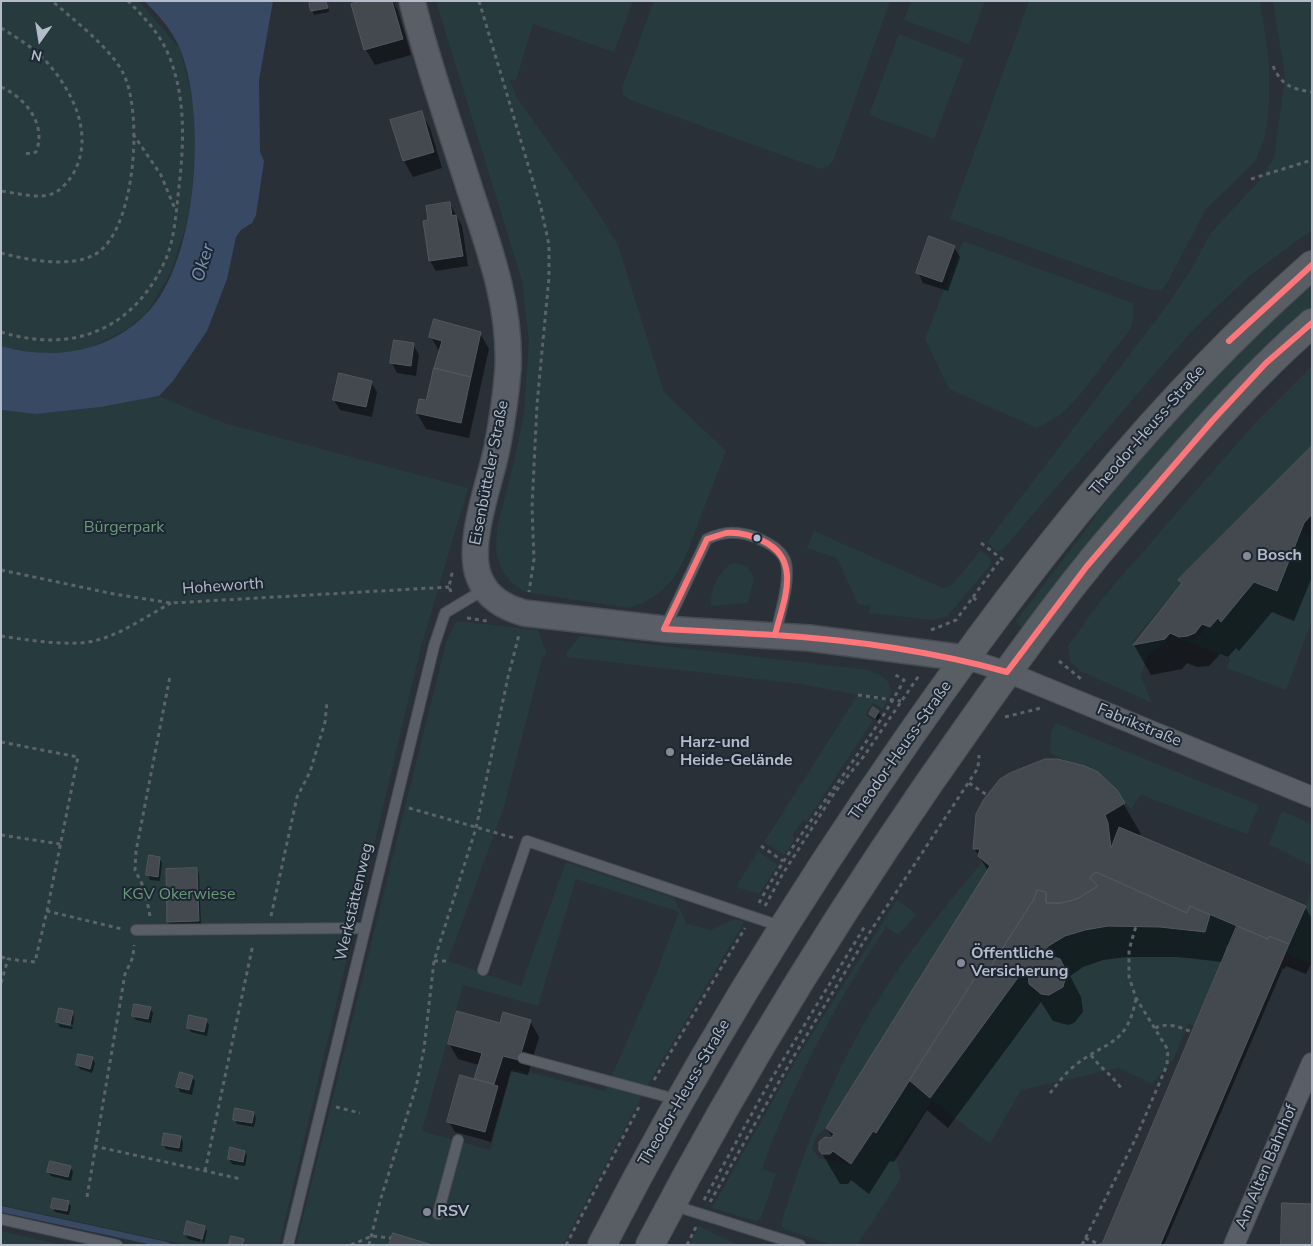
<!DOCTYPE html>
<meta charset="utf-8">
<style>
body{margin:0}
#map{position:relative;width:1313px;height:1246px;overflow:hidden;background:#2a3038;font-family:"Nunito Sans",sans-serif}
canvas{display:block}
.frame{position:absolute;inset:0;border:2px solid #b4bcc9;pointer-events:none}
.north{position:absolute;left:15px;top:15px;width:50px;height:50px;-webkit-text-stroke:4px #1d2633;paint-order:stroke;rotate:193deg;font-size:14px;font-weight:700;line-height:20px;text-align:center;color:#b4bcc9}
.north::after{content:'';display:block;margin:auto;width:18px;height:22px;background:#b4bcc9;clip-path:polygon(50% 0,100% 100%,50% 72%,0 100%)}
</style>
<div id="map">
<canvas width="1313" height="1246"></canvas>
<div class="frame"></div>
<div class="north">N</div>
</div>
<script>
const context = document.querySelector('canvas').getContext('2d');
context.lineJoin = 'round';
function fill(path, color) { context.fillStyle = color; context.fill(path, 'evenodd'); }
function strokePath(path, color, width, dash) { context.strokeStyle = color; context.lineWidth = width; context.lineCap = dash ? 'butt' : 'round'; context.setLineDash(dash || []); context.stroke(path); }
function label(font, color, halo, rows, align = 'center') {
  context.font = font + ' "Nunito Sans",sans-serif'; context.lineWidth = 4; context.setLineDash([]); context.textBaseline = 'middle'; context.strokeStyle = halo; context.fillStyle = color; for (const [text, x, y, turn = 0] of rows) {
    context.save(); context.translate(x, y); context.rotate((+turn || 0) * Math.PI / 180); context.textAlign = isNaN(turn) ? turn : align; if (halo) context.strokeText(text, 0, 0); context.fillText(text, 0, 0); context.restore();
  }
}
const green = new Path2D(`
 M1 1H139L180 49 194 105 195 148 192 188 187 222 171 272 146 314 128 328 96 345 77 352 43 355 1 346Z
 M436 1H633L614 52 533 24 516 80H510L517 98 594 206 618 245 664 392 726 451 684 560 674 578 659 593 643 603 629 608 525 592 511 582 502 570 496 552 497 527 513 466 524 413 529 342 522 281Z
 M654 1H890L833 161 827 167 820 169 630 100 623 95 622 88Z
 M911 1H985L969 44 904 20Z
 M1029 1H1260L1269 62V107L1265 137 1255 162 1206 209 1167 283 1161 290 1148 289 950 219Z
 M1273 1H1312V230L1248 277 1192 331 1003 549 997 552 987 542 1168 304 1192 268 1210 234 1258 182 1274 158 1285 77Z
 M899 34 964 59 934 139 869 115Z
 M963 241 1133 303 1134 314 1131 328 1079 396 1060 415 1037 428 949 389 925 339Z
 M1312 280V307L1293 323 1025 630 1015 622 1082 535 1136 457Z
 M1312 366V446L1178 580 1182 583 1133 641V644L1165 639 1167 642 1147 657 1141 676 1152 703 1080 671 1070 661 1068 646 1101 600 1254 424Z
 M159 396 224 423 468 488 421 647 279 1245H187L1 1205V410L36 414 101 407Z
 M814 531 943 588 952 585 981 550 991 559V564L948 616 931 620 869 613 870 606 858 604 837 558 807 548Z
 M1301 532 1312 537V620L1286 690 1227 668 1230 658 1174 637 1191 640 1201 634 1206 626 1211 627 1218 618 1221 622 1254 582 1277 591Z
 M734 563 747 566 754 578 748 603 711 606C710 589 719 569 734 563Z
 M457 621 538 630 547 655H543L504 807 448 961 521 986 566 862 674 898 687 924 711 930 735 919 744 922 646 1088 563 1245H296L447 639ZM576 879 679 912 656 975 605 1091 512 1068 490 1150 422 1131 463 985 538 1006Z
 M580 636 868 670C881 675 895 680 889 698L858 695 801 684 566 657 567 652Z
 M857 696 888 700 883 709 873 703 865 715 873 720 806 822 803 820 792 836 795 839 784 855 764 842Z
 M1056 723 1259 805 1247 834 1141 795 1131 809C1119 797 1112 781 1097 772 1082 762 1064 762 1050 753L1051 732Z
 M1282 811 1312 824V866L1269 844Z
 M758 851 778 865 759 894 736 887Z
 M984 860 990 866 826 1128 816 1137 812 1149 819 1158 852 1164 873 1131 875 1132 909 1080 930 1098 1022 972 1028 973C1025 997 1056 1003 1066 981 1068 954 1054 959 1037 956 1046 949 1055 941 1066 936 1107 917 1161 927 1205 932L1210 915 1237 926 1195 1026 1188 1024 1173 1060 1152 1084 1119 1068 1021 1090 990 1144 932 1101 895 1154 901 1178 857 1245H833L784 1229 781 1224C806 1145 835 1067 880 997 910 949 947 904 984 860Z
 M1312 887V964L1285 953 1306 906Z
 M897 900 916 914 899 935 886 927C836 1003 793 1083 762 1169L776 1174 761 1218 756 1221 712 1208 800 1053Z
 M699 1226 738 1245H689Z
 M1 1231 62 1245H1Z`);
const water = new Path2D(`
 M144 1H273L259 80 260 152 264 161 256 215 252 223 241 230 236 237 227 279 207 331 173 381 159 396 101 407 36 414 1 410V346C52 361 107 353 146 314 198 263 207 114 180 49 173 31 158 14 144 1Z`);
const shadow = new Path2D(`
 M310 1H327L329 12 314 15Z
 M367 1H393L398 11 411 55 375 65 366 50 353 5Z
 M421 112 430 128 442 168 413 177 404 161 392 121Z
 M450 204 462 226 468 266 436 271 430 261V221Z
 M954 247 960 257 948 291 923 283 918 272Z
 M480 333 489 349 469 438 426 429 417 413 427 402 440 353 431 337Z
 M413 344 419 355 416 376 397 373 392 363Z
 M371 382 377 392 372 417 340 410 334 400Z
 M1312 448V577L1294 621 1272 612 1239 651 1236 648 1228 657 1220 654 1209 666 1197 667 1187 663 1182 669 1151 675 1134 645 1182 585 1180 580Z
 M878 712 881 716 878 721 871 714Z
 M1045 760 1116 791 1141 834 1137 836 1305 907 1312 919V962L1306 974 1286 966 1285 969 1283 968 1164 1245H1103L1223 962 1178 957H1126L1103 960 1083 967 1070 976 1081 997 1083 1012 1074 1023 1068 1025 1053 1021 1041 1002 948 1128 927 1110 894 1162 890 1161 869 1194 851 1180 848 1184H840L820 1150 833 1138 827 1129 988 871 974 848 1001 780 1021 768ZM1227 945 1230 946 1225 957 1224 956Z
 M159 858 162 863 160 881 150 880 148 875Z
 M197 869 199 874 201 926 171 927 168 922Z
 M150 1008 153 1013 151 1023 136 1020 133 1015Z
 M72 1013 74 1017 73 1025 59 1022V1024L73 1027 72 1029 60 1027 57 1022Z
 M206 1020 209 1025 207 1036 191 1032 188 1027Z
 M530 1021 539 1037 528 1075 511 1071 491 1142 455 1132 449 1122 477 1081 476 1078 479 1065 458 1059 449 1043 501 1024Z
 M92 1058 95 1063 92 1073 80 1069 77 1065Z
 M192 1077 195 1081 192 1095 180 1092 178 1087Z
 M254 1113 256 1118 254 1127 237 1124 235 1119Z
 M181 1138 183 1142 182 1152 166 1149 163 1144Z
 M245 1152 247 1156 245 1166 232 1164 229 1159Z
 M70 1167 73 1172 71 1181 51 1176 48 1172Z
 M68 1202 71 1206 69 1215 55 1212 53 1207Z
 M204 1227 206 1229H203L200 1242 188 1239 185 1234Z
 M206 1229 207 1231 204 1243 202 1242Z`);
const stream = new Path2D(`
 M1 1209 167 1245`);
const building = new Path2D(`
 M309 1H326L328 8 311 11Z
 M362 1H392L403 39 364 50 351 4Z
 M422 111 434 152 403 161 390 120Z
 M450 202 452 216 456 215 463 256 429 261 423 221 428 220 426 206Z
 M929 236 955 246 942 282 916 273Z
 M434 319 481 332 471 377 434 368 442 341 429 337Z
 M394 340 414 343 411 366 390 363Z
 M434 368 471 377 461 423 416 413 419 399 426 400Z
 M339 373 372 381 366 407 333 400Z
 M1312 446V514L1304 523 1277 591 1254 582 1221 622 1218 618 1210 627 1202 624 1195 633 1188 636 1179 637 1170 633 1165 639 1133 645 1182 583 1178 580Z
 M873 707 879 711 875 718 869 714Z
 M1045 759H1058L1085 766 1098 772 1117 790 1125 803 1105 815 1108 823 1111 848 1119 827 1306 906 1289 944 1269 936 1268 939 1190 906 1187 913 1096 872 1090 878 1098 886 1077 899 1061 903H1046V892L1037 890 1034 899 986 974 980 970 876 1133 873 1131 851 1164 833 1151 830 1154H822L819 1150V1142L825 1137 831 1138 834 1134 826 1128 990 866 978 856 980 849H973L976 814 984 799 1000 779 1010 773Z
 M149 855 160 857 158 877 146 875Z
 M197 868 199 921 167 922 166 869Z
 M1096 872 1187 913 1190 906 1210 915 1205 932 1160 927 1108 926 1085 930 1065 936 1050 945 1037 956H1051L1060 959 1067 972 1063 987 1049 995 1041 994 1029 984 1028 973 1022 972 930 1098 909 1080 980 970 986 974 1034 899 1037 890 1046 892V903H1061L1077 899 1098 886 1090 878Z
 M1237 926 1268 939 1269 936 1289 944 1160 1245H1102Z
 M134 1004 151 1007 148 1019 132 1016Z
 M59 1008 73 1011 70 1025 56 1022Z
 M457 1011 500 1023 503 1012 531 1020 519 1060 503 1056 494 1084 474 1079 482 1053 448 1044Z
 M189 1015 207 1019 204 1032 187 1028Z
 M78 1054 93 1057 90 1069 76 1065Z
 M180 1072 193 1076 189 1090 176 1087Z
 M460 1075 498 1086 485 1132 447 1122Z
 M235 1108 254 1112 252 1123 233 1120Z
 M164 1133 181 1136 179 1148 162 1145Z
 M230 1147 245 1151 243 1162 228 1159Z
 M50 1161 71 1166 68 1177 47 1172Z
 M53 1198 69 1201 67 1211 51 1208Z
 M1282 1203 1312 1204V1245H1281Z
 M187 1221 205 1226 202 1239 184 1234Z
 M393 1233 432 1245H389Z
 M231 1236 244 1239 242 1245 229 1244Z`);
const path = new Path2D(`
 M479 1 541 208 549 245V277L537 404 532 508 534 559 529 592
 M1 28C14 36 31 46 42 57 71 87 96 134 73 174 68 182 62 189 54 193 39 200 17 193 1 191
 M1273 66C1282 86 1292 89 1312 92
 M1 87C26 98 47 125 36 152L31 154 24 153
 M133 134 161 175 175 209
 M1251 179 1312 160
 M1 253C27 260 70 268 94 255 136 233 144 109 122 71 108 46 74 20 52 1
 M1 332C73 354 133 330 165 261 175 239 176 211 179 187 184 143 186 98 169 56 160 34 145 18 128 1
 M981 543 1006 562
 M1 570 114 594 171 603 449 587
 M451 592 449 587 453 569
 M973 597 1001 558
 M467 618 487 621
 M931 630 956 620 973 597 977 601
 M1 636C27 640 53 644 79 643 111 642 143 618 171 603
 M1059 661 1081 679
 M858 695 901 701
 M1005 717 1041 708
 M1 742 78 757 47 911
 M969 783 987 795
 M409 808 514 838
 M1 835 60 844
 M761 846 783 861
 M759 903C801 825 862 758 904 680L892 673
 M765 906 782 875 835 792 864 756 920 674
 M150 916 145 890 135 870 136 851 170 676
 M271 916 297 797 310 772 325 722 327 702
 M1 957 8 959
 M434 961H448
 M1 983 8 959 35 962 47 911 122 929
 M1155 1028C1168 1022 1179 1027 1192 1032
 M1091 1055C1100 1068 1112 1075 1121 1088
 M654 1080 745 928
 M1050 1093C1057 1085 1064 1074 1073 1067 1105 1040 1127 1048 1136 998
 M336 1107 360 1113
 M94 1146 241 1179
 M205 1171 253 944
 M87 1197 125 974 133 957 134 945
 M704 1200 769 1083 865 926
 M710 1202 791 1061 864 941 978 768 979 755
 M1085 1238 1101 1245
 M351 1245 372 1236 391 1238
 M369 1245 381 1198 416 1087 424 1049 434 961 476 828 508 677 519 635
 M566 1245 640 1105
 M687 1245 696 1227
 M1082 1245 1135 1140 1167 1065 1168 1050 1136 998 1129 977V950L1136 926`);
const service = new Path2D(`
 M665 628 707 539C725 531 738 531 755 537 766 542 780 548 785 560 792 578 779 617 775 636
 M136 930 364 928
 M483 970 527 841 783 927
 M523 1058 679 1100
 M672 1205 800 1245
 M438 1214 458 1140
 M1 1219 117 1245
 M288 1245 434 646 445 613 485 589`);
const minor = new Path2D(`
 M964 658 1007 672 1312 797
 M1234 1245 1312 1063`);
const tertiary = new Path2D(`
 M412 1C428 66 451 129 471 193 490 250 511 308 508 369 506 395 502 422 497 448 490 483 466 544 479 577 487 598 504 607 524 613L664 629 809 638 964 658`);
const secondary = new Path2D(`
 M602 1245C693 1067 798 897 912 733 1030 564 1157 402 1312 265
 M650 1245C745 1062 855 886 974 719 1011 667 1047 616 1087 567 1112 535 1139 506 1165 476 1212 422 1259 370 1312 323`);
const bus1 = new Path2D(`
 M1229 341 1312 265
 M726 533C739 532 751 535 763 541 803 560 783 602 775 635L664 629 707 539Z
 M775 635C854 640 931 651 1007 672L1087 566 1213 420 1266 363 1312 323`);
const markers = [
 [757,538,4.5,"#b4bcc9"],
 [1247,556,5,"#848b96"],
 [670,752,5,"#848b96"],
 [961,963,5,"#848b96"],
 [427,1212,5,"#848b96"]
];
const streetNames = [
 ["Theodor-Heuss-Straße",1148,431,-49],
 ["Eisenbütteler Straße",490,473,-79],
 ["Hoheworth",223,587,-4],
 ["Fabrikstraße",1139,726,22],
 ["Theodor-Heuss-Straße",901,751,-55],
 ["Werkstättenweg",355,902,-77],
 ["Theodor-Heuss-Straße",685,1093,-60],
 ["Am Alten Bahnhof",1267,1167,-67]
];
const parkNames = [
 ["Bürgerpark",124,528],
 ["KGV Okerwiese",179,895]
];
const poiNames = [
 ["Bosch",1257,556],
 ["Harz-und",680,743],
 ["Heide-Gelände",680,761],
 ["Öffentliche",971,954],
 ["Versicherung",971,972],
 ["RSV",437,1212]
];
const waterNames = [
 ["Oker",204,263,-73]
];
fill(green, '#273a3e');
fill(water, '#384963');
fill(shadow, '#0007');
strokePath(stream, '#384963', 6);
fill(building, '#444950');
strokePath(building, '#52575f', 1);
strokePath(service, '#484c53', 12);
strokePath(minor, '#484c53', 22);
strokePath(tertiary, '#484c53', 28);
strokePath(secondary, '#484c53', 30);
strokePath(path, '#5d636a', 3, [4, 4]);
strokePath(service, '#5a5e66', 10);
strokePath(minor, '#5a5e66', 20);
strokePath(tertiary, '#5a5e66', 25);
strokePath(secondary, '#595d64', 28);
strokePath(bus1, '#fd7679', 6);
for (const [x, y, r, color] of markers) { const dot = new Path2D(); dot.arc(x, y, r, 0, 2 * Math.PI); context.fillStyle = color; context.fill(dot); strokePath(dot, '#1d2633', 2); }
label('16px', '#b4bcc9', '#1d2633', streetNames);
label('16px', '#6b9a76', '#1d2633', parkNames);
label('bold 16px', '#b4bcc9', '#1d2633', poiNames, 'left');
label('italic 18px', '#7c92b1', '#1d2633', waterNames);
</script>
